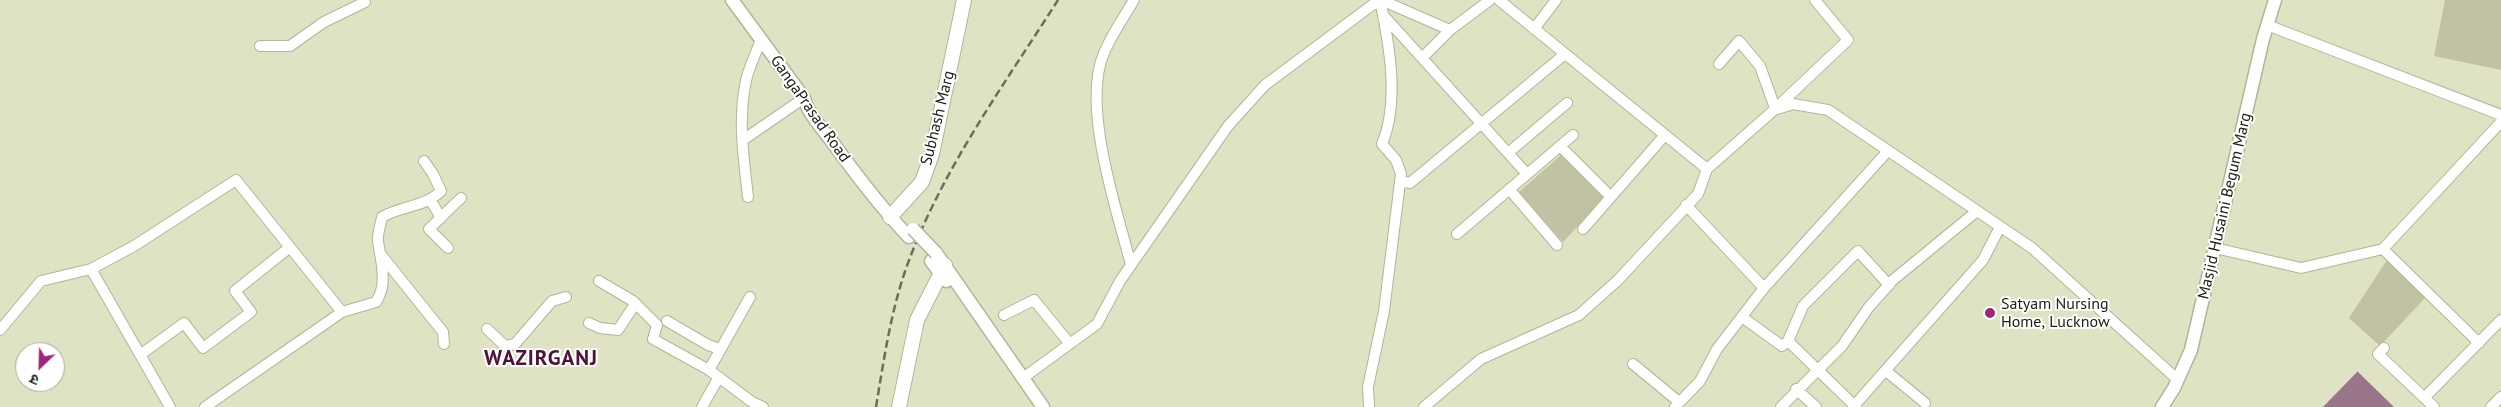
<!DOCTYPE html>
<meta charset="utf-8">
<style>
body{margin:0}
#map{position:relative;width:2501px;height:407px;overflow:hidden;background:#dfe2c3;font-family:"PT Sans","Noto Sans Devanagari",sans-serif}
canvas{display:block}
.north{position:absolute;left:15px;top:342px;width:50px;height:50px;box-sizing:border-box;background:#fff;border:1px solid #a6a6a2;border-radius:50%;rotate:204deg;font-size:14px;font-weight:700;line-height:20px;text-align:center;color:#202116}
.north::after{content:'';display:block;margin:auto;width:18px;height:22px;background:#a0267c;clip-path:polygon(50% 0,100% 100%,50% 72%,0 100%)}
</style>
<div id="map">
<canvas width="2501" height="407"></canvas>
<div class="north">उ</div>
</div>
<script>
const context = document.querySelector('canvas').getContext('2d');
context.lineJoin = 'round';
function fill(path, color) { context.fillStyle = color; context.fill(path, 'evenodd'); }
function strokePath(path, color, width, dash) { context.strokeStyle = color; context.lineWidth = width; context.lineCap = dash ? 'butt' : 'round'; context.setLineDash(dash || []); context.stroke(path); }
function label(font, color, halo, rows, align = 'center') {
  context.font = font + ' "PT Sans",sans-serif'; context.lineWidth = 4; context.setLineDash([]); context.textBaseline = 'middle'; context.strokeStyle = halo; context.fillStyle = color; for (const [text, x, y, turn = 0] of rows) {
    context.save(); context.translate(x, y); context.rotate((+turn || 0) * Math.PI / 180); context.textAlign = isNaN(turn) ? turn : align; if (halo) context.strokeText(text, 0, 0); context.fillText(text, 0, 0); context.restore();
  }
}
const green = new Path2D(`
 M2445 0H2501V70L2434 56Z
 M1561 155 1604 198 1563 242 1519 192Z
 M2387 260 2426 297 2380 346 2349 318Z`);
const water = new Path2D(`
 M2358 371V372L2394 407H2323Z`);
const minor = new Path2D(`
 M1381 0 1450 30 1490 0
 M1499 0 1707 169
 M1384 16 1527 174
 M2267 25 2501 115
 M1534 29 1556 0
 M260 46H290L324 22 365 2 364 0
 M1422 58 1450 30
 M1719 64 1739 41 1760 66 1775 108
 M1776 108 1848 40 1815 0
 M743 140 804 98
 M1560 146 1611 197
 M1508 153 1567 103
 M1400 181 1410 183 1565 54
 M1509 189 1557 245
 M748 197C744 160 738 123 745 86 747 70 756 54 761 39
 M431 201 441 218
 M1686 205 1764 288
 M1583 229 1665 135
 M1457 234 1573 135
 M448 248 429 229 461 198
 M2215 248 2301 268 2383 249 2501 122
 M2383 249 2479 343
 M382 256 443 332 444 344
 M1131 265C1117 211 1081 105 1104 53 1112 34 1124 17 1134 0
 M91 269 170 407
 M599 281 633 301 657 325 653 339 709 370 752 402 763 407
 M1004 315 1034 300 1070 344
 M1742 317 1782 346 1788 341 1803 306 1858 251 1889 285
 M667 321 708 345 720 349
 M589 323 600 328 618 330 635 304
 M487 329 505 346 515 344 552 301 566 297
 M0 330 41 281 91 269 134 246 236 180 342 312
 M1788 341 1856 407
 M2384 348 2378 354 2434 407
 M140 355 184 323 203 348 251 312 235 291 290 247
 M1633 364 1679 402
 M709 370 750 297
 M1886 371 1925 403
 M1023 378 1097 324 1120 281 1228 126 1265 85 1379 0
 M1796 389 1816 407
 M2424 398 2501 320
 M205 407 342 312 376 302C388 284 381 262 378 241 377 234 381 224 382 217 401 206 425 207 441 191L433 174 424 161
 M702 407 719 377
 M1369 407 1368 387 1384 311 1401 174 1396 160 1382 144C1400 102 1389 43 1380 0
 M1424 407 1481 359 1579 315 1618 280 1698 194 1707 169 1774 110 1793 104 1828 110 2032 248 2178 380
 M1675 407 1700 381 1717 349 1764 288 1887 152
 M1781 407 1842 346 1869 307 1893 280 1977 211
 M1853 407 1983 260 2000 227
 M2491 407 2501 397`);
const tertiary = new Path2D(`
 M732 0 804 98C808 114 823 129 833 143 857 176 881 208 909 237
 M936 253 1043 407
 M931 261 946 281
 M2162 407 2174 388 2191 350 2263 39 2275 0`);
const secondary = new Path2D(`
 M890 217 922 182 932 154 964 0
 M899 407 917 320 945 265`);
const rail = new Path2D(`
 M876 407C884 359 891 309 908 263 943 168 1004 85 1058 0`);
const tertiaryBridge = new Path2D(`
 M913 229 936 253`);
const markers = [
 [1990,313,6,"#a0267c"]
];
const streetNames = [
 ["GangaPrasad Road",810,109,55],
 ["Subhash Marg",938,118,-76],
 ["Masjid Husaini Begum Marg",2225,206,-77]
];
const poiNames = [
 ["Satyam Nursing",2001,304],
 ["Home, Lucknow",2001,322]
];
const districtNames = [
 ["WAZIRGANJ",541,359]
];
fill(green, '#c0c2a3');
fill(water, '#98758a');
strokePath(minor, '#b2b597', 12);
strokePath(tertiary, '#b2b597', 15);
strokePath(secondary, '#b2b597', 16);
strokePath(minor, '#fff', 10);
strokePath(tertiary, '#fff', 12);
strokePath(secondary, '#fff', 14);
strokePath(rail, '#6c6e5b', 2.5, [8, 4]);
strokePath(tertiaryBridge, '#b2b597', 15, []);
strokePath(tertiaryBridge, '#fff', 12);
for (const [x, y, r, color] of markers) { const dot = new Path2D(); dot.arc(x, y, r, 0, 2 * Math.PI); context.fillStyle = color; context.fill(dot); strokePath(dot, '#fff', 2); }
label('16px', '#202116', '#fff', streetNames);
label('16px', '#202116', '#fff', poiNames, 'left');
context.letterSpacing = '1px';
label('bold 21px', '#4d133b', '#fff', districtNames);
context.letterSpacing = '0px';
</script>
